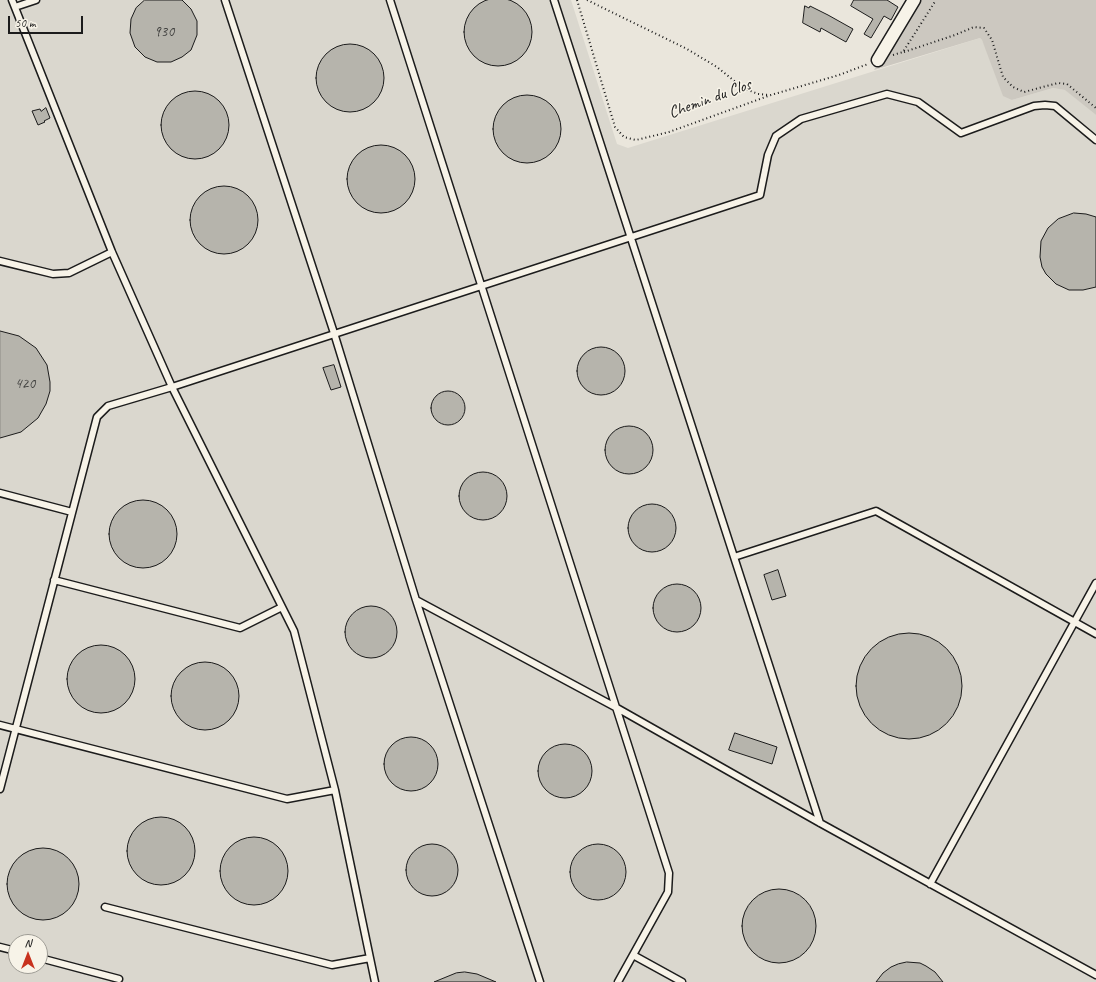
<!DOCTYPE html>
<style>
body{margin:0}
#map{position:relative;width:1096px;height:982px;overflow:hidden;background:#eae6dc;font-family:Caveat,sans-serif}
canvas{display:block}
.north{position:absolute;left:8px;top:934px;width:40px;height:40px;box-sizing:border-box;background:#f7f3e8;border:1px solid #9f9d96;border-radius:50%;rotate:0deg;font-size:11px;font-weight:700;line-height:16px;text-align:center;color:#1c1c1c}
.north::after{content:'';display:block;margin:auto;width:14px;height:18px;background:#c8321e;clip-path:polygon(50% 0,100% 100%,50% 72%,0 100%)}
.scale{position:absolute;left:8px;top:16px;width:75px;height:18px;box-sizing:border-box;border:2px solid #1c1c1c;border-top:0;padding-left:5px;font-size:12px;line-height:14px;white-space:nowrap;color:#1c1c1c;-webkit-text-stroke:3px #f7f3e8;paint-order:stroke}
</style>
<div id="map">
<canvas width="1096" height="982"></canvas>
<div class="north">N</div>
<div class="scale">50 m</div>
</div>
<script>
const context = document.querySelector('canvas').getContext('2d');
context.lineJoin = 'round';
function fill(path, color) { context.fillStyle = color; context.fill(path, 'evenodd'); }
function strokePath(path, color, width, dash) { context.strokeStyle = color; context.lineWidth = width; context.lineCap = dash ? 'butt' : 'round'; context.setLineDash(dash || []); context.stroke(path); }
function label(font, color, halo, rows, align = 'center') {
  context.font = font + ' Caveat,sans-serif'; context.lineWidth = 3; context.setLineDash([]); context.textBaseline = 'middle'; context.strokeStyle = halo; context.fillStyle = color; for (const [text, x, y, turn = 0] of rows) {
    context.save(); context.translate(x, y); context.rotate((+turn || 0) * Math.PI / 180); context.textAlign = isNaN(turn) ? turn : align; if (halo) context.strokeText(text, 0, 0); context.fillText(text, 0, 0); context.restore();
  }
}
const built = new Path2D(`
 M0 0H571L617 144 628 148 980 38 982 40 1012 100 1053 88 1066 90 1096 115V982H0ZM16 942H40V966H16Z`);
const green = new Path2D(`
 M915 0H1096V115L1065 90 1053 88 1012 100 1003 96 982 40 980 38 874 70Z`);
const building = new Path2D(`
 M464 32a34 34 0 1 1 68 0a34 34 0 1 1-68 0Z
 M145 0H182L191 9 197 21V35L191 50 182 57 171 62H157L145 57 135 47 130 33 131 19 136 8Z
 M854 0H887L898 7 891 20 884 16 871 38 864 34 873 19 851 6Z
 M805 6 809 8 810 6 828 15 853 29 846 42 821 28 820 32 803 23Z
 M316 78a34 34 0 1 1 68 0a34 34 0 1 1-68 0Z
 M161 125a34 34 0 1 1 68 0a34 34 0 1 1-68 0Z
 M493 129a34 34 0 1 1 68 0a34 34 0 1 1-68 0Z
 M46 108 50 118 44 121 45 122 38 125 32 111 40 109 41 111Z
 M347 179a34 34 0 1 1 68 0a34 34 0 1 1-68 0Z
 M190 220a34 34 0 1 1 68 0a34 34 0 1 1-68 0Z
 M1074 213 1086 214 1096 217V287L1083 290H1069L1056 284 1046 274 1042 267 1040 257 1041 241 1048 228 1058 219Z
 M0 331 19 336 36 348 47 365 50 382V391L46 404 38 418 21 432 0 438Z
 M577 371a24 24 0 1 1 48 0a24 24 0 1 1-48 0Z
 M334 365 341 387 331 390 323 368Z
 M431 408a17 17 0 1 1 34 0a17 17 0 1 1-34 0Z
 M605 450a24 24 0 1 1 48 0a24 24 0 1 1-48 0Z
 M459 496a24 24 0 1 1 48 0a24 24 0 1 1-48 0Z
 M109 534a34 34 0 1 1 68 0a34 34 0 1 1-68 0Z
 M628 528a24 24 0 1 1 48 0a24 24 0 1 1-48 0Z
 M778 570 786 596 772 600 764 575Z
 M653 608a24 24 0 1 1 48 0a24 24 0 1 1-48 0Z
 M345 632a26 26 0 1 1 52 0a26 26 0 1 1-52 0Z
 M856 686a53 53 0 1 1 106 0a53 53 0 1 1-106 0Z
 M67 679a34 34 0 1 1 68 0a34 34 0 1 1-68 0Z
 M171 696a34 34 0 1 1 68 0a34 34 0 1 1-68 0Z
 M735 733 777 747 772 764 729 750Z
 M384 764a27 27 0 1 1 54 0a27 27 0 1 1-54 0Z
 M538 771a27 27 0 1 1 54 0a27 27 0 1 1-54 0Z
 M127 851a34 34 0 1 1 68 0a34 34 0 1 1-68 0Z
 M220 871a34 34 0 1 1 68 0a34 34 0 1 1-68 0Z
 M406 870a26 26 0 1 1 52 0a26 26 0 1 1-52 0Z
 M570 872a28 28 0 1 1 56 0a28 28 0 1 1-56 0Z
 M7 884a36 36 0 1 1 72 0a36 36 0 1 1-72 0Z
 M742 926a37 37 0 1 1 74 0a37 37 0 1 1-74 0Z
 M907 962 920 963 926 966 935 972 943 982H876L883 973 891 967 898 964Z
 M465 972 477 974 496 982H434L456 973Z`);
const path = new Path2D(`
 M577 0 615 127 624 137 636 140 669 132 771 95 839 75 868 64
 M587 0 687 49 717 67 743 88 758 94 770 95
 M904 52 955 35 974 27 984 28 992 40 1003 77 1013 87 1024 92 1058 83 1067 84 1096 108
 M893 55 903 52 936 0`);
const lane = new Path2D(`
 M12 0 112 252 172 387 294 631 335 790 375 982
 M225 0 334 333 416 600 540 982
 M390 0 669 873 668 892 618 982
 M554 0 820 823
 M15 7 36 0
 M0 261 53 274 69 273 112 252
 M0 493 72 512
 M734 557 876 511 1096 634
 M54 580 240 628 282 607
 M416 600 617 708 820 823 1096 975
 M0 725 287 799 335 790
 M0 789 97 417 108 406 172 387 760 195 768 155 776 136 801 119 887 94 918 102 961 133 1034 106 1045 105 1055 106 1096 140
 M930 884 1096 583
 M105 907 332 965 370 958
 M0 947 16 951
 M633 955 682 982
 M40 958 119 979`);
const street = new Path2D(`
 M878 60 914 0`);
const numberNames = [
 ["930",164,32],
 ["420",25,384]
];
const streetNames = [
 ["Chemin du Clos",710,99,-20]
];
fill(built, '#dad7ce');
fill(green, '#ccc8c0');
fill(building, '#b6b4ac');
strokePath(building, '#1c1c1c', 1);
strokePath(lane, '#1c1c1c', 9);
strokePath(street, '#1c1c1c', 15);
strokePath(path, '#1c1c1c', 2, [1, 3]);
strokePath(lane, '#f7f3e8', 6);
strokePath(street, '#f7f3e8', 12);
label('15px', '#424240', null, numberNames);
label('17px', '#1c1c1c', '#f7f3e8', streetNames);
</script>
